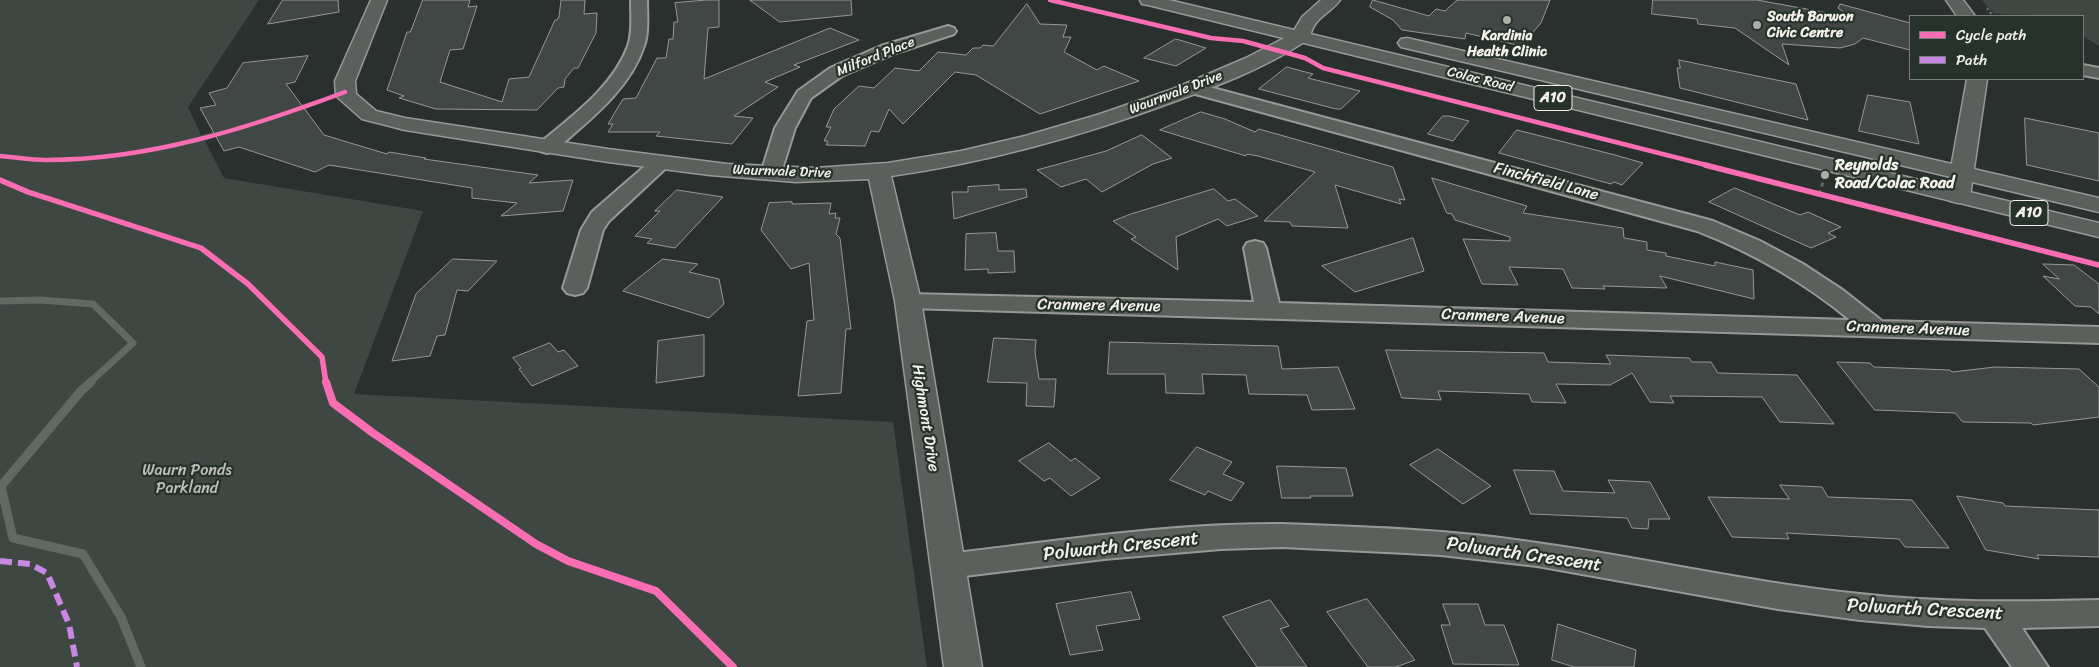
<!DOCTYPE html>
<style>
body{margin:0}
#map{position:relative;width:2099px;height:667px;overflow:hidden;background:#29302d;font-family:Sriracha,sans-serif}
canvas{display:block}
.legend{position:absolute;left:1909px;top:15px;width:175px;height:65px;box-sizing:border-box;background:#26332d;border:1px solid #787f78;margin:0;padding:6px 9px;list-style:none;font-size:15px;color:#f4f1e8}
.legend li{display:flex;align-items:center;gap:10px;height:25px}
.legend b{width:25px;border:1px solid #787f78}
</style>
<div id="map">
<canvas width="2099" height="667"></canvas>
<ul class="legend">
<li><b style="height:6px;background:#f96db3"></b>Cycle path</li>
<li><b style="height:6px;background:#c787e3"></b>Path</li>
</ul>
</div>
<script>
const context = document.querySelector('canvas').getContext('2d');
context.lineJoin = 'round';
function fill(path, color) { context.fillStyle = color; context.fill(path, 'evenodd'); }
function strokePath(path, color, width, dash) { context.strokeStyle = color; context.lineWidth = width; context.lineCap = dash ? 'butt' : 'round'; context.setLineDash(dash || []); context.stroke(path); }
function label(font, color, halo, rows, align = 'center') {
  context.font = font + ' Sriracha,sans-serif'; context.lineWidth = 4.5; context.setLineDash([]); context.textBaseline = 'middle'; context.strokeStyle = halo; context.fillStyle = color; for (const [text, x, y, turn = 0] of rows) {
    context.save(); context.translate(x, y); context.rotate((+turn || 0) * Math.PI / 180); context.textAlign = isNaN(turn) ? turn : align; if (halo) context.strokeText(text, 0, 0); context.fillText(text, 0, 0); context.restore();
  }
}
const green = new Path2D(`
 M0 0H259L188 107 201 135 322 98 323 103 205 141 224 178 423 211 354 394 893 422 927 667H0Z
 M1982 0H2099V46L2083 36V16L1994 14Z`);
const streamFar1 = new Path2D(`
 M0 301 40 300 93 304 133 343 89 383`);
const stream = new Path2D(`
 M91 382 81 391 1 486 13 538 83 554 121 617 141 667`);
const building = new Path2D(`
 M283 0H338L339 12 268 24Z
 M423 0H470L468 7 477 6 463 49 450 50 440 82 502 102 509 79 529 77 555 20H557L559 17 561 0H585L584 14 597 13 596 33 578 68H574L565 79 564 87 558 88 537 110 436 109 399 98 404 96 387 90 407 32H410Z
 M707 0H719V27L708 28 704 79 830 28 859 40 794 65 800 67 765 82 778 87 734 116 753 118 732 144 656 136 660 132H608L613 124H608L623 99 636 98 657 58H666L669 39H673L674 22H678L675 3Z
 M750 0H851L852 15 780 22Z
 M1373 0 1429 16 1436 9 1445 11 1457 0H1550L1541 23 1521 46 1466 33 1465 39 1402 30 1393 20 1370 7Z
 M1653 0H1757L1850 17 1838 8 1840 4 1910 23V50L1863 38 1855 44 1840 48 1782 44 1789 65 1735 28 1698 24 1697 19 1652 14Z
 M1027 4 1040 24 1067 25 1063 37H1071L1064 52 1097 70 1104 66 1139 81 1040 114 976 75 955 72 903 124 889 109 879 132 871 131 865 146 826 145 828 141H824L831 127H826L834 109 859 86 874 88 895 68 919 71 938 52 966 55 973 48H980L983 45 993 46Z
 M1176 39 1206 48 1176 66 1144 58Z
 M308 56 295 82 286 84 324 135 387 154 389 152 426 158 424 159 538 175 529 183 573 180 563 211 501 216 517 203 472 198V188L329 165 315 172 239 147 224 151 200 108 216 105 209 93 227 88 243 63Z
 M1679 60 1796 84 1808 120 1680 88 1677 68H1680Z
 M1287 67 1313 74 1308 78 1360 91 1341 109H1336L1259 89Z
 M1868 95 1910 102 1919 144 1859 131Z
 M1201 112 1225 119 1255 132 1259 129 1393 167 1405 200 1399 199 1401 204 1335 185 1348 228 1292 226 1290 222 1264 221 1315 172 1258 156 1247 154 1246 156 1160 130Z
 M1443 116H1449L1469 121 1453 141 1428 134Z
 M2025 118 2099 133V181L2027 165Z
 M1517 130 1615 155 1643 163 1622 185 1614 182 1611 184 1499 153Z
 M1142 135 1172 158 1153 164 1102 192 1086 179 1061 187 1037 170 1106 151Z
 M1432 178 1527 206 1523 213 1623 228 1624 238 1647 242V250L1666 253V256L1715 266V262L1753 270 1754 299 1660 276 1667 288 1603 286 1605 289 1572 288 1563 269 1509 267 1518 285 1482 284 1463 239 1510 241V237L1455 220 1452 214 1447 213Z
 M999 185V190L1026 189 1027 197 954 219 952 192H968V187Z
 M1735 188 1800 215 1808 212 1841 227 1828 233 1836 237 1811 248 1709 202Z
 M1214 189 1228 201 1235 199 1258 216 1227 226 1218 219 1176 237 1178 270 1131 239 1136 237 1113 221 1131 214Z
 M677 190 723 197 675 248 647 243 652 239 635 236 660 211H655Z
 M792 202V204L831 203 829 214 836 213 835 218H840L836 234 840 238 851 329H846L841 393 798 396 807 321 814 320 809 263 791 269 761 230 769 203Z
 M996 233 998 251H1014L1015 272 988 273V269L965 270 966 234Z
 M1413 238 1424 271 1355 292 1322 266Z
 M453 259 497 261 468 291 457 290 445 335 437 336 430 356 392 361 416 294Z
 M663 259 698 264 689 272 719 279 724 304 709 318 623 291Z
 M2043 264 2074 265 2099 284V314L2091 307 2075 306 2043 276 2059 279Z
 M704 335V376L656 383 658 341Z
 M994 338 1036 340 1035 352 1039 379H1056L1054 407 1026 406 1027 383 988 382Z
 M1110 342 1278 346 1282 369 1338 367 1355 409 1312 410 1307 395 1249 394 1246 375 1202 374 1204 394 1166 393 1165 374H1108Z
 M550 343 558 352 564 350 578 366 532 386 519 369 521 368 513 358Z
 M1386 350 1544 353 1548 362 1611 364 1606 355 1689 358 1692 362H1711L1718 373 1797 375 1834 424 1780 422 1762 397 1670 396 1674 403 1650 402 1632 373 1610 385 1556 384 1566 403 1532 402 1529 394 1438 391 1441 400 1402 398Z
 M1837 362 1870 363 1874 367 1950 370 1952 372 1995 367 2079 369 2099 387V417L2033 425 2031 423 1963 422 1955 413 1875 410Z
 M1049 443 1071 461 1075 458 1100 478 1071 496 1050 478 1044 481 1019 461Z
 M1197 447 1232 462 1223 474 1244 483 1231 501 1208 491 1205 495 1170 480Z
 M1438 449 1491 486 1463 504 1410 465Z
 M1277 466 1346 468 1353 496H1310L1311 498H1282Z
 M1514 470 1554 471 1563 491 1615 493 1608 480 1650 482 1670 519H1649L1648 529 1632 528 1627 518 1531 514Z
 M1780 485 1822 487 1828 497 1912 500 1949 548 1905 547 1899 539 1786 533 1789 539 1732 537 1708 497 1789 499Z
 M1957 496 2003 503 2005 506 2099 510V557L2037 555 2039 559 1986 550Z
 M1131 592 1140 619 1096 626 1103 650 1070 655 1056 604Z
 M1367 599 1415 660 1396 667H1368L1327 612Z
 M1270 600 1289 626 1280 629 1307 667H1257L1223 617Z
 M1443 604H1478L1485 625H1504L1519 665 1453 664 1441 625H1450Z
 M1558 624 1636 650 1634 667H1574L1552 660Z`);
const pathFar1 = new Path2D(`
 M1987 8 1993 16`);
const path = new Path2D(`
 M1819 194 1823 182`);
const minor = new Path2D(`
 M631 0H647C647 15 649 32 644 46 630 90 587 122 554 151L547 153 540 151 537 147 540 143C572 116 613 87 628 46 633 32 631 15 631 0Z
 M948 26 954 28 956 31 954 34 893 54 842 76 811 98 795 128 781 173 778 177 771 179 764 177 761 173 775 128 798 91 830 68 881 46Z
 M2083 65 2099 68V78L2083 75Z
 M1194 83 1713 221 1760 241 1803 264 1844 291 1882 321 2099 327V343L908 308 899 306 896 301 899 296 908 294 1254 302 1244 248 1247 243 1255 241 1263 243 1266 248 1279 303 1850 320C1804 282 1753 253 1697 231L1188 92 1185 88 1188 84Z
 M660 157 667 159 670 163 667 167 609 221 603 230 587 288 583 293 575 295 567 293 563 288 581 230 592 212 653 159Z
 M1282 524C1367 527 1453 530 1537 543 1645 558 1751 583 1860 594 1939 603 2019 602 2099 600V626L2022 628 2048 667H2012L1985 628 1928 626 1860 620 1778 609 1537 566 1441 555 1406 553 1282 547 1221 549 1104 559 948 578 937 575 932 566 937 557 948 554C1059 541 1170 523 1282 524Z`);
const tertiary = new Path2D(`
 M371 0H387L355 81 356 94 376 111 405 118 608 149 727 164 814 168 888 163 961 151 1025 136 1097 115 1173 89 1246 58 1292 34 1302 17 1321 0H1340C1334 9 1323 14 1316 23 1311 29 1311 38 1304 42 1265 68 1217 86 1173 102 1082 136 988 162 891 176L921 301 982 667H944L895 301 869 179 796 182 710 175 608 162 405 130 362 119 336 96 335 81Z
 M1946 0H1963L1975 16H1957Z
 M1967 79H1987L1970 196 1966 201 1958 203 1950 201 1946 196Z`);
const trunk = new Path2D(`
 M1140 0H1169L2099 223V237L1148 5 1142 4Z
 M1407 38 2099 198V212L1401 47 1398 43 1401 39Z`);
const quiet = new Path2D(`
 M0 561 30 564 47 573 69 624 77 667`);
const cyclewayFar2 = new Path2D(`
 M1050 0 1211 38 1243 41 1305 58 1323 68 1710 166
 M0 156C15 157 30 160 46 160 149 160 249 128 345 92`);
const cyclewayFar1 = new Path2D(`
 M1705 165 2099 265
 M0 180 28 192 201 248 248 284 322 357 326 383`);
const cycleway = new Path2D(`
 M326 382 333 403 373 433 536 544 568 561 656 591 733 667`);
const markers = [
 [1507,20,5,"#adada7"],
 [1757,25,5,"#adada7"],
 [1825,175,5,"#adada7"]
];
const farPoinames = [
 ["South Barwon",1767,17],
 ["Civic Centre",1767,33],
 ["Kardinia",1507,36,"center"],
 ["Health Clinic",1507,52,"center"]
];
const farStreetnames = [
 ["Milford Place",876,57,-22],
 ["Colac Road",1480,80,14],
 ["Waurnvale Drive",1176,93,-21],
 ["Waurnvale Drive",782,172,2]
];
const shields = [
 [1553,98,38],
 [2029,213,38]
];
const shieldNames = [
 ["A10",1553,98],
 ["A10",2029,213]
];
const poiNames = [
 ["Reynolds",1835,166],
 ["Road/Colac Road",1835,184]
];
const streetNames = [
 ["Finchfield Lane",1546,182,15],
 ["Cranmere Avenue",1099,306,1],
 ["Cranmere Avenue",1503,317,2],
 ["Cranmere Avenue",1908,329,2],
 ["Highmont Drive",925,418,81]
];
const parkNames = [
 ["Waurn Ponds",187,471],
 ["Parkland",187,489]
];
const nearStreetnames = [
 ["Polwarth Crescent",1121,547,-6],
 ["Polwarth Crescent",1524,555,8],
 ["Polwarth Crescent",1925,610,3]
];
fill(green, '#3e4742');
strokePath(streamFar1, '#616963', 7);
strokePath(stream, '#616963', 9);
fill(building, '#414744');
strokePath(building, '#969996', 1);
strokePath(minor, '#969996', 4);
strokePath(tertiary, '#969996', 3);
strokePath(trunk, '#969996', 3);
strokePath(pathFar1, '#646764', 2.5, [2.5, 2.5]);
strokePath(path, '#646764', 3, [4, 4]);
fill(minor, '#5c605c');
fill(tertiary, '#5c605c');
fill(trunk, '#5c605c');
strokePath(quiet, '#c787e3', 6, [12, 6]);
strokePath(cyclewayFar2, '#f96db3', 4.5);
strokePath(cyclewayFar1, '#f96db3', 5.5);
strokePath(cycleway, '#f96db3', 8);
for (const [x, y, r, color] of markers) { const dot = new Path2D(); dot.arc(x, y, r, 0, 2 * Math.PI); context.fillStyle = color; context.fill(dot); strokePath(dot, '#26332d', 2); }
label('bold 14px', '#f4f1e8', '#26332d', farPoinames, 'left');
label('14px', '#f4f1e8', '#26332d', farStreetnames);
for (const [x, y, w] of shields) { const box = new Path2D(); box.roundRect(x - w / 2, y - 12.5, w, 25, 4); context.fillStyle = '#26332d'; context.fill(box); strokePath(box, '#f4f1e8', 1); }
label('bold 15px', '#f4f1e8', null, shieldNames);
label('bold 16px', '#f4f1e8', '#26332d', poiNames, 'left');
label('16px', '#f4f1e8', '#26332d', streetNames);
label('16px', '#bebfb7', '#26332d', parkNames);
label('19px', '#f4f1e8', '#26332d', nearStreetnames);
</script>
